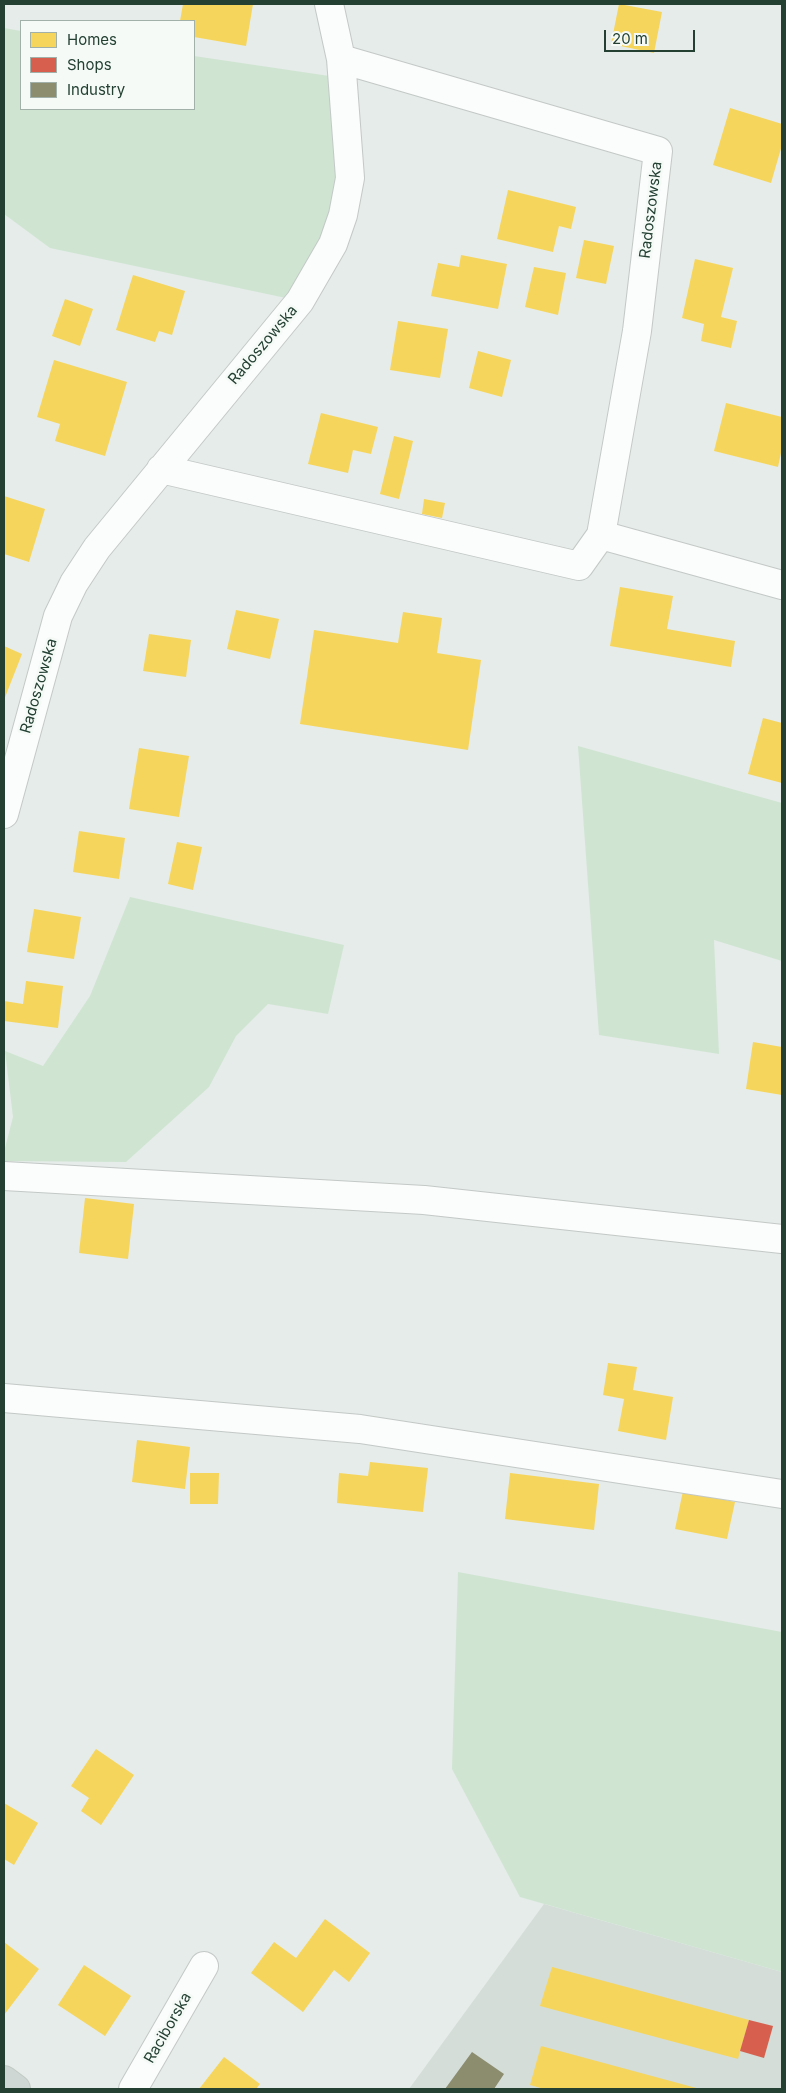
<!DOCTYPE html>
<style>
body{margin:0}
#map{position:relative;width:786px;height:2093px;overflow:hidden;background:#e6ece9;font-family:Inter,sans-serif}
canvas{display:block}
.frame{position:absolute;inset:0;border:5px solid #234033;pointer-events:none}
.legend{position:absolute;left:20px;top:20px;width:175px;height:90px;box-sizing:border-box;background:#f5faf7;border:1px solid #a1b0a9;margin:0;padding:6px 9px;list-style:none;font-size:15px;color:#234033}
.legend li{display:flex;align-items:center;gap:10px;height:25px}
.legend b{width:25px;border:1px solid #a1b0a9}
.scale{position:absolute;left:604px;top:30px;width:91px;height:22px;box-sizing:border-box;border:2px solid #234033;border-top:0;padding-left:6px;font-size:15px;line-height:18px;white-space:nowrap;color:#234033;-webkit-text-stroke:4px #f5faf7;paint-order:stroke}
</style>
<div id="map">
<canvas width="786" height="2093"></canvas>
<div class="frame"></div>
<ul class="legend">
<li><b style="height:14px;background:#f6d55c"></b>Homes</li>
<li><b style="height:14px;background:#d6604d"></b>Shops</li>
<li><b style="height:14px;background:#8c8c6e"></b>Industry</li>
</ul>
<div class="scale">20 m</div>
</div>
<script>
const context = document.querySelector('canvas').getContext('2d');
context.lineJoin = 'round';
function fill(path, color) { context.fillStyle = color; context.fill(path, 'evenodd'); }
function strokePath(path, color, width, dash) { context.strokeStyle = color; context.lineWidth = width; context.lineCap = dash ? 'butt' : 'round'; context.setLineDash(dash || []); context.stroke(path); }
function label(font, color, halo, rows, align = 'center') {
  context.font = font + ' Inter,sans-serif'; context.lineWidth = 5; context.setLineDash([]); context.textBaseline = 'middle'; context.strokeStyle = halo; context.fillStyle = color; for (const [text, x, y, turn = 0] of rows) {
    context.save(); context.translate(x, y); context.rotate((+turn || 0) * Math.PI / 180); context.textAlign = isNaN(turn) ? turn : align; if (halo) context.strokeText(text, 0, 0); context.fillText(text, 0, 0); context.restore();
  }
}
const built = new Path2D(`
 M544 1904 782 1972V2089H409Z`);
const green = new Path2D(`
 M4 28 21 31V109H194V56L343 78 350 178 300 301 50 248 4 214Z
 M578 746 782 803V961L714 940 719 1054 599 1035Z
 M130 897 344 945 328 1014 268 1004 236 1036 209 1087 126 1162 4 1161V1152L13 1117 5 1051 43 1066 90 996Z
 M458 1572 782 1632V1972L520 1897 452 1769Z`);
const homes = new Path2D(`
 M183 4H253L246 46 194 37V21H180Z
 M619 4 662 12 654 53 611 44Z
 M730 108 782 124V145L771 183 713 165Z
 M508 190 576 207 571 229 559 226 553 252 497 239Z
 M584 240 614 246 606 284 576 278Z
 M461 255 507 264 498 309 431 296 438 263 459 267Z
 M695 259 733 268 721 317 737 321 731 348 701 341 704 324 682 318Z
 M534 267 566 273 558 315 525 307Z
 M133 275 185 291 172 335 159 331 155 342 116 330Z
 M65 299 93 309 80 346 52 336Z
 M398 321 448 329 440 378 390 370Z
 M478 351 511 360 502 397 469 388Z
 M54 360 127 382 105 456 55 441 60 424 37 417Z
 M726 403 782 417V448L778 467 714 451Z
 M321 413 378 427 371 454 353 450 348 473 308 464Z
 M394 436 413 441 399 499 380 494Z
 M4 496 45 509 29 562 4 554Z
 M424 499 445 503 442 518 422 514Z
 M620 587 673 596 667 629 735 641 731 667 610 646Z
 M236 610 279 619 270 659 227 649Z
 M403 612 442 618 437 653 481 660 468 750 300 724 314 630 398 643Z
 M149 634 191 640 186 677 143 671Z
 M4 646 22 654 4 700Z
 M763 718 782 723V783L748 774Z
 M139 748 189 756 179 817 129 809Z
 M79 831 125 838 119 879 73 872Z
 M177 842 202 847 193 890 168 884Z
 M34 909 81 917 74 959 27 952Z
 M26 981 63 986 58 1028 4 1021V1001L23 1004Z
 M753 1042 782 1047V1095L746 1089Z
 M85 1198 134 1204 128 1259 79 1253Z
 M608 1363 637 1367 633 1390 673 1397 666 1440 618 1431 624 1399 603 1395Z
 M137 1440 190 1447 185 1489 132 1482Z
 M370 1462 428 1468 423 1512 337 1503 339 1473 368 1476Z
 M190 1473H219L218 1504H190Z
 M510 1473 599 1484 594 1530 505 1519Z
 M683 1491 735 1502 727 1539 675 1529Z
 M96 1749 134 1775 101 1825 81 1811 89 1798 71 1786Z
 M4 1803 38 1823 14 1865 4 1859Z
 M325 1919 370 1953 349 1982 334 1970 303 2012 251 1973 274 1942 296 1958Z
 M4 1942 39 1969 4 2015Z
 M84 1965 131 1996 105 2036 58 2005Z
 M552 1967 749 2020 738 2059 540 2006Z
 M541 2046 700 2089H544L530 2085Z
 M224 2057 260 2084 256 2089H199Z`);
const shops = new Path2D(`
 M749 2020 773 2026 764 2058 740 2051Z`);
const industry = new Path2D(`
 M472 2052 504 2074 494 2089H445Z`);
const minor = new Path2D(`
 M341 59 658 151 637 331 601 535
 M161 469 579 566 601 535 782 585
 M4 814 58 616 74 583 97 548 300 301 333 244 343 215 350 178 341 59 329 4
 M4 1176 424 1200 782 1239
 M4 1398 360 1429 782 1494
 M133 2089 204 1966`);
const major = new Path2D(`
 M4 2080 16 2089`);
const streetNames = [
 ["Radoszowska",651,210,-83],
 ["Radoszowska",263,345,-50],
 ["Radoszowska",39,686,-74],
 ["Raciborska",168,2028,-60]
];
fill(built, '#d4ddd8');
fill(green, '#cfe5d2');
fill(homes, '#f6d55c');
fill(shops, '#d6604d');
fill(industry, '#8c8c6e');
strokePath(minor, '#c3c9c6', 30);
strokePath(major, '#c2cac6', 30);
strokePath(minor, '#fbfcfc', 28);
strokePath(major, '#ced7d3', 28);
label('15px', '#234033', '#f5faf7', streetNames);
</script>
